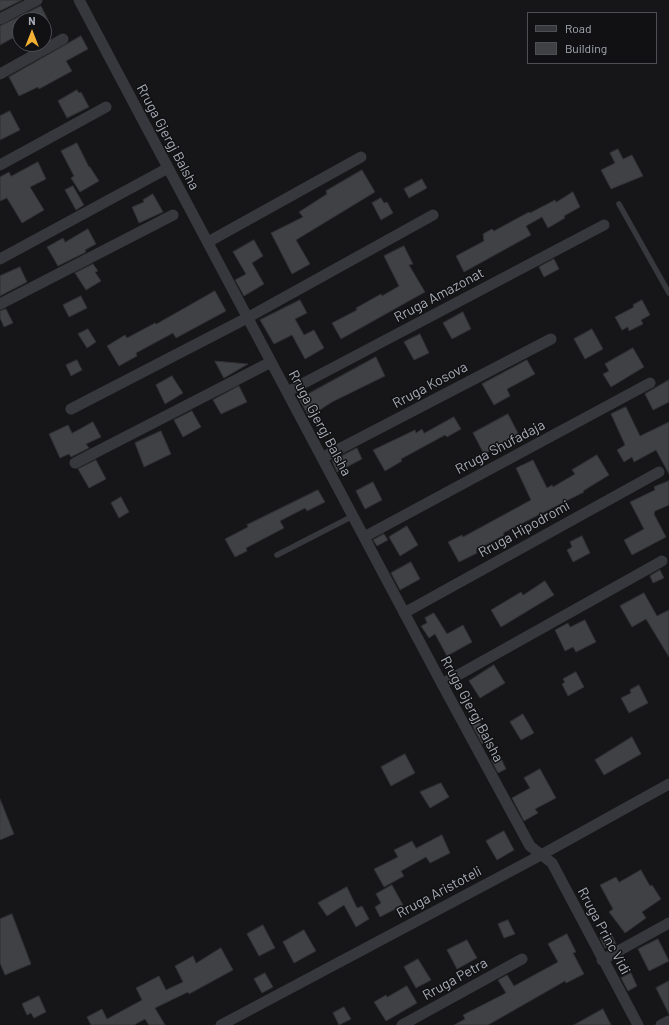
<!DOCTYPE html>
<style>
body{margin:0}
#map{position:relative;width:669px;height:1025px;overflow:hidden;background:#161618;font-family:Barlow,sans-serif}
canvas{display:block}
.legend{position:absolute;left:527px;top:12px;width:130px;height:52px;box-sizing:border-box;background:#111113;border:1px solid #4d4f55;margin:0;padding:5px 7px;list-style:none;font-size:12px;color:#a8adb8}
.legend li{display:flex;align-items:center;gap:8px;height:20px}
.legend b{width:20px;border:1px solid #4d4f55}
.north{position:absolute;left:12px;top:12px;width:40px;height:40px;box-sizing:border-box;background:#111113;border:1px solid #4d4f55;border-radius:50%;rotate:0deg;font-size:11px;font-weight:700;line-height:16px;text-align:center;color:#a8adb8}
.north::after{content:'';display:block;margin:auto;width:14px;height:18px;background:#f2b134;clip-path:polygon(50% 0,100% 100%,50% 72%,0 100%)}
</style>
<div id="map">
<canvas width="669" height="1025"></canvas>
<ul class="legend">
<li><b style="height:5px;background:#37383d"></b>Road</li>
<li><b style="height:11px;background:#404145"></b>Building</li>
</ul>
<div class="north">N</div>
</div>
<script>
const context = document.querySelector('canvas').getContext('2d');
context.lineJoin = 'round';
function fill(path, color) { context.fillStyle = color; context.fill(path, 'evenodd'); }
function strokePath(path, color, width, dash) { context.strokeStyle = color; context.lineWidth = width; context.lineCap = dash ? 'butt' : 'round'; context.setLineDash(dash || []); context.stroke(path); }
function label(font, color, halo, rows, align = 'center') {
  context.font = font + ' Barlow,sans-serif'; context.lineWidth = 3; context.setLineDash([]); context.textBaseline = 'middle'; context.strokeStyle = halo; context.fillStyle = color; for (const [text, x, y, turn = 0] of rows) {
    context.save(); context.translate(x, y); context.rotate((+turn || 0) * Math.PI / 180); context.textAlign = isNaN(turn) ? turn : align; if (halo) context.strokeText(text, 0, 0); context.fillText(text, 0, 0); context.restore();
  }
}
const building = new Path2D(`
 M0 0H22L0 11Z
 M41 6 48 20H20V34L0 45V26Z
 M81 36 88 49 66 61 72 71 39 89 38 87 19 96 9 77Z
 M77 90 79 93 81 92 89 107 67 118 58 101Z
 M10 111 20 130 0 140V116Z
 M77 143 89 167H90L99 181 80 192 71 178 74 176 61 151Z
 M618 149 623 159 632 155 643 176 611 189 601 170 615 163 610 153Z
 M38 162 46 179 30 187 44 210 22 223 7 198 0 201V177L9 172 11 176Z
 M362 170 375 192 296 240 310 264 292 274 271 233 303 217 299 212 327 194 326 191Z
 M422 179 427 188 409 198 404 189Z
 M73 186 84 205 76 210 65 190Z
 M573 192 580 207 564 216 565 218 548 228 542 217 526 226 531 235 464 272 456 256 484 241 483 234 492 229 494 231 529 212 530 213 555 200 556 202Z
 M153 194 163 212 139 223 132 207 144 202 143 200Z
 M381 198 384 203 387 202 393 213 381 220 372 203Z
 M88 229 96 244 85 250 86 252 58 266 47 247 63 238 65 242Z
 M254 240 263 256 252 263 264 284 244 296 235 280 246 274 233 252Z
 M404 246 413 264 409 265 425 292 341 339 332 323 357 310 356 308 381 294 382 296 399 286 384 256Z
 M554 259 559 269 544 277 539 267Z
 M93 264 98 271 95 272 101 281 86 290 75 273Z
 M20 267 27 282 0 296V276Z
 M215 291 226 311 176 338 173 333 136 353 137 356 119 366 107 346 125 335 127 338 155 323 156 324Z
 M81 296 87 308 69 317 63 305Z
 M300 300 307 313 295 319 304 335 314 330 324 348 305 359 292 335 274 344 260 320Z
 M642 300 650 315 641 320 643 324 629 331 628 327 622 330 615 317 634 307 633 305Z
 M6 309 13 323 4 327 0 318V311Z
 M463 312 471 329 452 339 443 323Z
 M88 329 96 342 87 348 78 334Z
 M592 329 603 349 585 359 574 339Z
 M420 334 429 353 414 360 404 342Z
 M633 348 644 367 611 387 603 374 609 371 605 364Z
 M376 357 385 376 332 402 309 417 299 399Z
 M77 360 82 370 71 376 66 365Z
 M527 360 535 374 507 389 510 396 494 405 482 384Z
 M215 361 248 364 224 378Z
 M172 376 183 393 165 404 156 385Z
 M669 380V402L653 410 645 394Z
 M239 386 247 402 221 414 213 400Z
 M626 407 640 436 669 422V474L656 450 634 462 632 457 624 462 617 450 625 445 611 414Z
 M192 411 201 427 183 437 174 420Z
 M508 414 519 435 484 454 473 433Z
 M454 417 461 429 447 437 445 435 401 459 402 461 385 471 373 450 415 430 416 433 422 429 424 433Z
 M93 422 101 437 86 444 89 448 71 457 69 454 60 458 49 434 68 425 72 433Z
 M161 431 171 454 144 467 135 443Z
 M357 448 362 459 337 472 332 461Z
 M597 455 609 475 583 491 584 492 503 533 504 535 476 550 477 553 459 562 448 542 462 535 463 537 531 500 516 468 533 460 547 488 552 485 553 487 575 474 572 470Z
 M96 460 106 479 89 488 78 469Z
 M669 481V505L655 511 654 514 666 537 632 555 624 540 644 529 630 502 655 490 654 487Z
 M373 482 382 500 365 509 356 491Z
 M318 490 325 502 307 511 305 508 280 521 284 528 246 548 247 551 235 557 225 539 248 527 247 525Z
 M121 497 129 512 119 518 111 503Z
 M407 526 418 545 400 556 389 537Z
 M384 534 388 540 377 546 373 540Z
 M582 536 590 553 573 562 567 550 572 547 570 542Z
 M411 562 420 579 400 590 391 573Z
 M660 570 664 578 653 583 650 576Z
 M545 581 554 595 501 627 491 610 521 592 523 595Z
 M644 593 657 616 669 610V657L646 619 632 627 620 606Z
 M434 613 447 634 463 625 472 642 447 656 435 634 429 638 421 626 427 623 425 618Z
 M585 620 596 642 576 652 573 647 565 651 555 630 568 623 570 627Z
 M494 665 505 683 480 698 469 681Z
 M576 672 584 687 568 696 562 684 565 682 563 679Z
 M639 685 648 703 629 713 621 698 631 693 630 690Z
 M523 714 534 733 521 740 510 722Z
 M479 721 489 740 482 744 472 725Z
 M632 737 641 754 604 775 595 760Z
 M405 754 415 773 391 786 381 767Z
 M500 756 506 769 498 773 491 760Z
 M540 769 556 798 535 809 538 813 524 821 512 798 530 788 524 778Z
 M441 783 449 797 430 808 420 792Z
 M0 799 14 834 0 840Z
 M504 831 514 850 497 860 486 841Z
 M442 835 450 853 430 863 426 857 401 871 404 876 384 887 374 869 398 857 394 850 412 841 416 848Z
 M641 870 650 886 652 885 661 899 642 912 646 918 625 933 609 912 613 909 600 885 616 877 619 882Z
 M392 885 403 905 380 917 375 907 381 903 376 894Z
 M347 887 357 908 362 906 369 919 356 927 344 905 327 916 318 903Z
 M12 914 31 964 5 975 0 963V919Z
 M508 920 515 934 504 938 498 924Z
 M263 925 275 948 259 956 247 934Z
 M304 930 316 951 294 963 283 942Z
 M611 933 616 944 605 948 600 938Z
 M567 934 576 952 573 953 584 974 566 983 565 981 488 1025H454L465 1019 463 1015 506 993 498 980 507 975 514 986 558 962 548 944Z
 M658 939 669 961 649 971 638 949Z
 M467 940 477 958 457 969 447 950Z
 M221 948 233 970 189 994 188 992 155 1008 165 1025H149L145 1019 134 1025H91L87 1017 102 1009 107 1019 142 1000 136 988 159 976 166 990 183 982 175 966 193 956 196 963Z
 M418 959 431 980 416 988 404 967Z
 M265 973 273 987 262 993 254 979Z
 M631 973 637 986 628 991 621 978Z
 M669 981V1014L656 988Z
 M407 986 417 1003 386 1021 374 1002 386 995 387 997Z
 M39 996 46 1012 34 1018 31 1013 27 1015 22 1004Z
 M344 1007 351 1019 339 1025 333 1013Z
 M603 1009 611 1025H574Z`);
const lane = new Path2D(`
 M619 204 669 293
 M277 555 353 516`);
const street = new Path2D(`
 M79 0 442 684 530 846 552 863 638 1025
 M0 19 37 0
 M0 74 63 39
 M0 165 106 107
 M208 242 361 157
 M0 259 168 168
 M0 304 173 215
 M287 392 604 225
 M71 409 247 318 433 215
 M322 458 551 339
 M75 463 271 362
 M364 537 650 383
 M404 613 659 472
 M442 684 662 561
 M602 960 669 923
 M221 1025 541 855 669 784
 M402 1025 522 959
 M661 1025 669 1021`);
const streetNames = [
 ["Rruga Gjergj Balsha",168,137,62],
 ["Rruga Amazonat",439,295,-28],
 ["Rruga Kosova",430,385,-28],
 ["Rruga Gjergj Balsha",320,423,62],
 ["Rruga Shufadaja",500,447,-28],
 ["Rruga Hipodromi",524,529,-29],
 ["Rruga Gjergj Balsha",472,709,62],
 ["Rruga Aristoteli",439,892,-28],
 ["Rruga Princ Vidi",604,931,62],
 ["Rruga Petra",455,979,-29]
];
fill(building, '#404145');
strokePath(building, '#303034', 1);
strokePath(lane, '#37383d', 5.5);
strokePath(street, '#37383d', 11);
label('14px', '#a8adb8', '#111113', streetNames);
</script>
